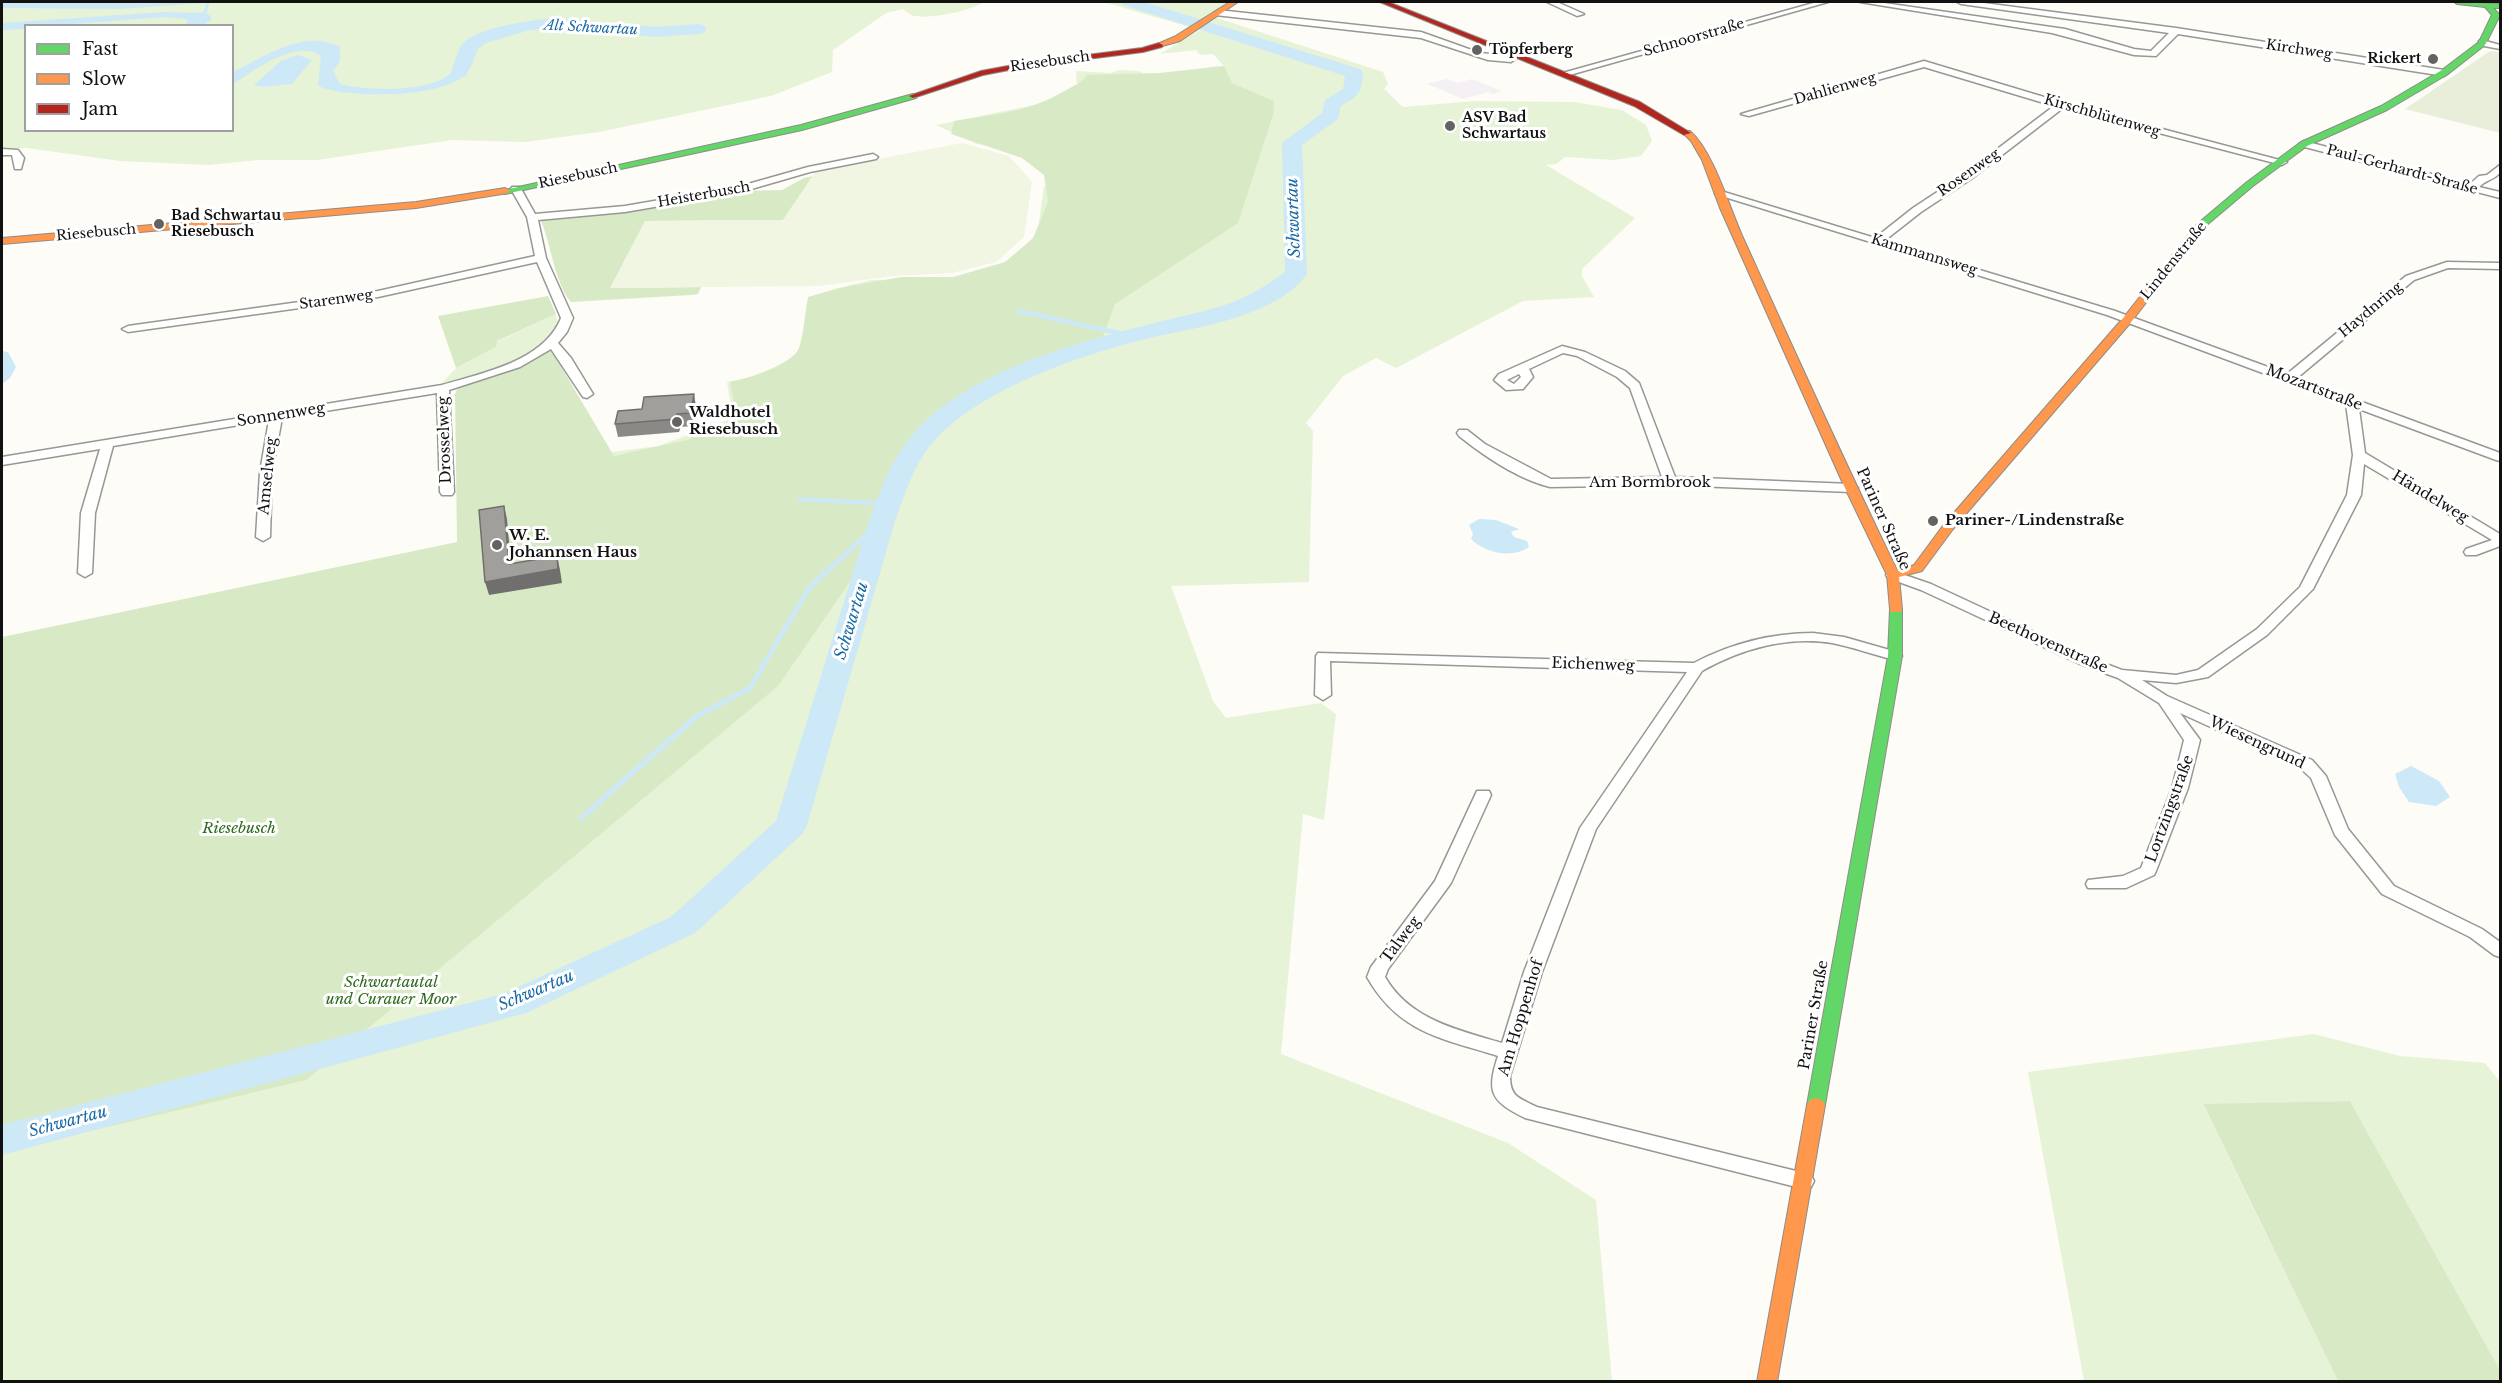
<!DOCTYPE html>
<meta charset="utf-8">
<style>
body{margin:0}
#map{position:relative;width:2502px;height:1383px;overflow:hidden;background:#fdfcf7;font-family:"Libre Baskerville",serif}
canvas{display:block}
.frame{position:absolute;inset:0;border:3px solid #111;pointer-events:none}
.legend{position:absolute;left:24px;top:24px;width:210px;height:108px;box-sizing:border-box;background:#fff;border:2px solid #a0a0a0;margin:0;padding:8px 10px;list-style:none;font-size:18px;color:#111}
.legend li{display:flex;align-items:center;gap:12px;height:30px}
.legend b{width:30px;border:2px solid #a0a0a0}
</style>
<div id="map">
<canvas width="2502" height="1383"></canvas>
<div class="frame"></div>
<ul class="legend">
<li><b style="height:8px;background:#63d668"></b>Fast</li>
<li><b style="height:8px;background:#ff974d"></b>Slow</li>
<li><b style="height:8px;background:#b3261e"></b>Jam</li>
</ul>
</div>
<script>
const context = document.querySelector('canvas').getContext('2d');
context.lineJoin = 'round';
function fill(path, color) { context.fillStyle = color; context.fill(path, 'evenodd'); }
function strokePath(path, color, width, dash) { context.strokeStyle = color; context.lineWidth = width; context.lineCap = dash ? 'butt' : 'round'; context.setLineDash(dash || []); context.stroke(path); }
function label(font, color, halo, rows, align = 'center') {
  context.font = font + ' "Libre Baskerville",serif'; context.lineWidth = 6; context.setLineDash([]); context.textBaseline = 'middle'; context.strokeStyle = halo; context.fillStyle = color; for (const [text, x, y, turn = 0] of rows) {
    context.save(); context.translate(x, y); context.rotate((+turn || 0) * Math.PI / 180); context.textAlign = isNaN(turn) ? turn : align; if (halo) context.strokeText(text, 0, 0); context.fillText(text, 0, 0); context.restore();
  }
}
const industrial = new Path2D(`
 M1446 79 1458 83 1472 79 1502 91 1493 94 1488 92 1463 99 1427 84Z`);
const green = new Path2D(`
 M2 2H984C971 11 931 19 915 16 911 16 907 12 903 9L886 13 833 50 832 72 771 96 599 132 525 142 452 140 317 160H258L208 165 120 161 27 148H2ZM26 26H232V130H26Z
 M1104 2H1235L1214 17 1383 72 1388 84 1384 89 1403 107 1475 101 1574 102 1622 110 1646 125 1652 141 1641 156 1614 160 1565 157 1557 164 1546 165 1635 218 1582 269V276L1594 297 1523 301 1396 368 1376 358 1343 376 1306 423 1313 431 1309 582 1171 586 1213 701 1226 718 1321 703 1336 714 1324 820 1303 814 1281 1054 1508 1143 1596 1200 1612 1381H2V645L453 545 604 453 658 446 733 418 727 382 800 367 811 301 846 286 872 280 967 279 1009 266 1036 245 1044 186 1139 206 1182 170 977 144 936 125 1039 104 1077 86 1076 71 1111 73 1119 70 1138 71 1226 110 1208 67 1224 66 1213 54 1200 55 1196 50 1160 54 1202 29 1186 26Z
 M556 314 557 321 562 322 548 343 526 356 464 380 439 386 456 368 496 347V342Z
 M2314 1034 2400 1056 2485 1063 2500 1082V1370L2350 1101 2203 1105 2338 1381H2084L2028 1072Z`);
const forest = new Path2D(`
 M1224 66 1232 83 1274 101 1273 115 1238 223 1115 304 1101 342 1009 372 930 422 887 479 869 554 778 686 306 1080 2 1152V637L457 542 455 394 457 389 502 373 548 351 551 350 614 456 687 440 737 418 730 382C746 379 792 365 799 348 804 333 805 313 808 297L839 288 901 277H953L1005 262 1033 238 1048 202 1044 175 1022 158 951 134 954 121C997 114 1030 112 1068 89 1075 85 1083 82 1087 75L1159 73Z
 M813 176 783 220 645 221 611 288 701 287 698 294 691 295 571 302C555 284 551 244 541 221L550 218 628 211 741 191 782 190 804 178Z
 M548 296 556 314 497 341 496 347 456 368 438 316Z
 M2350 1101 2500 1370V1381H2338L2203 1104Z`);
const cemetery = new Path2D(`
 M2490 51 2500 52V133L2405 109Z`);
const pitch = new Path2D(`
 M962 143 1009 156 1032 182 1024 237 996 262 952 273 891 276 820 286 610 288 645 221 783 220 816 171Z`);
const water = new Path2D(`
 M65 2H219L120 9 2 8V3Z
 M164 12 205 13 211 16V20L203 25H184L188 22 187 19 165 17 58 25 26 26 25 29 2 30V23Z
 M480 39C477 49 474 62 469 70 451 99 352 98 323 88L318 85 321 56C297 38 254 70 233 84V72C264 57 304 28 340 47V61L333 71 340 84C366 91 430 93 451 73 458 66 463 53 467 44Z
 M298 55 312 60 292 84 262 87 254 85 281 61Z
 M2 351 8 352 16 367 10 378 2 384Z
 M1479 519 1496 520 1519 529 1511 532 1514 537 1527 541 1529 547C1511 559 1486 553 1471 539L1473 534 1469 525Z
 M2411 766 2439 781 2450 797 2436 806 2409 802 2399 787 2395 774Z`);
const streamFar2 = new Path2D(`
 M201 14 205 13 208 2`);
const streamFar1 = new Path2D(`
 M1019 311 1132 336
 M800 499 889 504
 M876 527 882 521`);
const stream = new Path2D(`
 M581 818 697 716 750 688 809 588 877 525`);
const river = new Path2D(`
 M1121 2H1144L1360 69 1363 73C1361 95 1359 95 1341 106L1338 119 1302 145 1307 274C1282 310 1217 324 1177 332 1102 347 968 388 924 454 911 474 903 499 895 521L807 825 803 833 695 933 526 1013 2 1155V1125L503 994 671 917 776 821 869 521C879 494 888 467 906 443 958 374 1070 344 1151 324 1208 309 1236 309 1285 272L1282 143 1322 113 1325 100 1343 89 1345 76 1123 5Z
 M555 18 656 27 698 24 704 25 706 29 704 33 698 34 656 37 555 28 530 30 486 43 478 49 466 76H454L451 72C455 63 457 49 464 42 480 27 533 20 555 18Z`);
const street = new Path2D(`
 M1547 2H1557L1584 14 1577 16Z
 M1817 2H1828L1566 76 1559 74Z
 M1860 2H1877L2065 29 2134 49 2151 51 2169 33 1961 4 1957 2H1976L2176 28 2444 70 2448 73 2444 76 2178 34 2156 56 2134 55 2052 33Z
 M1218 10 1421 32 1480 53 1511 56 1515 59 1511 62 1488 60 1421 38 1215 15 1214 13Z
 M2482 40 2500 45V49L2479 45V41Z
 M1924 61 2064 103 2287 162 2282 165 2063 108 1971 179 1921 212 1884 241 2115 311 2287 374 2406 276 2447 262 2500 263V269L2448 268 2414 280 2297 378 2500 453V461L2496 460 2359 409 2365 453 2500 534V546L2476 555H2466L2464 552 2466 549 2492 540 2364 464 2361 495 2313 589 2267 635 2208 677 2176 683 2142 680 2167 696 2312 760 2326 776 2348 829 2394 886 2482 929 2500 942V957L2494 955 2470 937 2382 894 2335 835 2311 778 2300 768 2180 713 2200 740 2188 788 2156 871 2154 875 2126 888H2088L2086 884 2088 880 2123 876 2141 868 2172 788 2184 740 2159 703 2118 678 2080 664 1921 590 1888 578 1886 575 1893 571 1931 584 2090 658 2122 670 2176 675 2198 670 2257 629 2300 587 2347 495 2353 455 2346 404 2107 315 1715 194 1724 192 1875 238 1913 208 1963 175 2054 106 1924 67 1749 116 1741 114Z
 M2304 141 2470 184 2479 176 2487 175 2500 165V173C2493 180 2486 180 2479 187L2500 192V198L2301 146 2299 144Z
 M2 149 18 150 24 158 21 169H15L12 155H2Z
 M873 154 878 157 876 159 810 172 741 192 625 212 538 220 546 258 573 318 567 332 558 343 571 358 593 394 587 398 583 397 551 349 520 367 449 390 454 492 452 495H442L440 492 437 393 282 418 272 472 270 537 263 541 256 537 260 472 269 420 113 446 95 513 92 573 85 577 78 573 81 513 100 449 2 465V457L442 385C483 373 544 361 561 318L537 262 378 297 128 332 122 329 128 326 378 291 535 256 527 217 511 189 512 187H520L535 214 625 206 741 186 808 167Z
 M1562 346 1585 352 1625 371 1639 383 1675 477 1851 484 1858 488 1851 492 1670 485 1550 487C1518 479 1484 456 1459 436L1457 433 1459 430H1467L1485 444 1551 479 1662 477 1630 388 1617 377 1577 356 1563 353 1529 369 1533 377 1523 389 1506 390 1494 380 1499 374ZM1519 374 1521 377 1514 384 1507 380Z
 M1813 633 1844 637 1900 653 1902 656 1895 660C1874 655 1853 647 1832 643 1787 636 1741 649 1702 671L1596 829 1542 972 1510 1076C1510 1097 1519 1098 1537 1107L1804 1173 1811 1175 1814 1181 1811 1187 1804 1189 1525 1118C1491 1101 1486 1093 1498 1056 1441 1038 1399 1033 1367 977L1371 967 1435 881 1477 791H1489L1491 795 1451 883 1388 969 1385 977C1410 1020 1458 1030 1502 1043L1524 972 1580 828 1687 672 1330 661 1331 695 1323 700 1315 695 1316 656 1318 653 1694 663C1730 644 1772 633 1813 633Z`);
const fast = new Path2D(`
 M2454 2 2500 4V8H2493L2500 15 2485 45 2448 74 2387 110 2307 146 2253 186 2202 229 2178 260H2172L2170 258 2196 225 2247 182 2301 142 2381 106 2442 70 2479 42 2492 15 2485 7 2457 4Z
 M913 94 917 96 916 98 802 130 505 194 500 191 801 125Z
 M1896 605 1902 609V656L1825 1105 1822 1110 1816 1112 1810 1110 1807 1105 1888 656 1890 609Z`);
const slow = new Path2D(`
 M1230 2H1238L1180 41 1159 47 1155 45 1174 37Z
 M1684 131H1690C1714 152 1730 210 1744 240 1794 350 1844 461 1897 570L1914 565 1945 523 2124 317 2172 256 2180 258 2132 321 1953 529 1922 571 1899 577 1902 609 1901 612H1891L1890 609 1887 575 1845 488 1720 208 1702 160 1691 141 1683 133Z
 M505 188 510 191 508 193 416 208 2 244V238L416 202Z
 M1816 1098 1822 1100 1825 1105 1777 1382H1757L1807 1105 1810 1100Z`);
const jam = new Path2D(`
 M1380 2H1388L1640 102 1691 133 1684 135 1634 106Z
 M1159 43 1163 45 1162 47 1143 52 1024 67 983 75 913 98 909 96 981 71 1024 63 1142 48Z`);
const wall = new Path2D(`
 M696 407 693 426 680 427 679 432 618 437 615 424Z`);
const shadedWall = new Path2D(`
 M694 394 696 407 693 426 691 413Z
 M677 414 680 427 679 432 677 419Z
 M504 506 507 519 512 577 557 556 560 570 562 583 489 595 485 582 509 564Z`);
const building = new Path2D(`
 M694 394 691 413 677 414V419L615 424 618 411 642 409 644 397Z
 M504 506 509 564 557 556 558 569 485 582 479 510Z`);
const markers = [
 [1477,50,6,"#646362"],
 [2433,59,6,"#646362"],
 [1450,126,6,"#646362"],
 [159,224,6,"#646362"],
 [677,422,6,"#646362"],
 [1933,521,6,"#646362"],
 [497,545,6,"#646362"]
];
const farWaternames = [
 ["Alt Schwartau",591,28,3]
];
const farStreetnames = [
 ["Schnoorstraße",1694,38,-16],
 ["Kirchweg",2299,50,9],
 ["Riesebusch",1050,62,-8],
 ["Dahlienweg",1835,89,-16],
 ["Kirschblütenweg",2102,116,16],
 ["Paul-Gerhardt-Straße",2402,170,15],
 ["Rosenweg",1969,173,-35],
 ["Riesebusch",578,176,-12],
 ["Heisterbusch",704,195,-10],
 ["Riesebusch",96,233,-5],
 ["Kammannsweg",1924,255,17],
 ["Lindenstraße",2174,261,-51],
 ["Starenweg",336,300,-8],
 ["Haydnring",2371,310,-40]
];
const farPoinames = [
 ["Töpferberg",1489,50],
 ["Rickert",2421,59,"right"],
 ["ASV Bad",1462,118],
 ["Schwartaus",1462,134],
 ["Bad Schwartau",171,216],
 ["Riesebusch",171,232]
];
const streetNames = [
 ["Mozartstraße",2314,388,21],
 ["Sonnenweg",281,415,-9],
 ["Drosselweg",445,440,-92],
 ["Amselweg",268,476,-84],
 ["Am Bormbrook",1650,483],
 ["Händelweg",2430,497,31],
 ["Pariner Straße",1883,519,66],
 ["Beethovenstraße",2048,643,24],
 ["Eichenweg",1593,665,2],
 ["Wiesengrund",2257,743,25],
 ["Lortzingstraße",2170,809,-70],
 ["Talweg",1401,940,-53],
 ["Pariner Straße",1814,1015,-80],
 ["Am Hoppenhof",1521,1018,-73]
];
const poiNames = [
 ["Waldhotel",689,413],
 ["Riesebusch",689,430],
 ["Pariner-/Lindenstraße",1945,521],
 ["W. E.",509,536],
 ["Johannsen Haus",509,553]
];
const parkNames = [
 ["Riesebusch",239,829],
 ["Schwartautal",391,983],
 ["und Curauer Moor",391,1000]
];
const waterNames = [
 ["Schwartau",1294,218,-92],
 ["Schwartau",852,621,-73],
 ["Schwartau",536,991,-23],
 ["Schwartau",68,1122,-15]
];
fill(industrial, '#f5f0f3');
fill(green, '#e7f3d7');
fill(forest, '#d8eac5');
fill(cemetery, '#e9eedb');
fill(pitch, '#f0f6e1');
fill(water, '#cde8f7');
strokePath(streamFar2, '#cde8f7', 3);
strokePath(streamFar1, '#cde8f7', 4.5);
strokePath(stream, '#cde8f7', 5);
fill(river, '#cde8f7');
strokePath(street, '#979795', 3);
strokePath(fast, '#8e8d8b', 2);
strokePath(slow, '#8e8d8b', 2);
strokePath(jam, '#8e8d8b', 2);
fill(street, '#fffffe');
fill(fast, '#63d668');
fill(slow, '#ff974d');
fill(jam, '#b3261e');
fill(wall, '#8a8986');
fill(shadedWall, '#716f6d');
fill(building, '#a19f9c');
strokePath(building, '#716f6d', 1.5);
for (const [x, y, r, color] of markers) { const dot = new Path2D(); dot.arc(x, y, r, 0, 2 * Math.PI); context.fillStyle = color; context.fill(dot); strokePath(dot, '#fff', 2); }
label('italic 14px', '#1768a6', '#fff', farWaternames);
label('14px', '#111', '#fff', farStreetnames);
label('bold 14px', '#111', '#fff', farPoinames, 'left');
label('15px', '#111', '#fff', streetNames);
label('bold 15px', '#111', '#fff', poiNames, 'left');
label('italic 15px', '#2f6b1f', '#fff', parkNames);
label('italic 16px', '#1768a6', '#fff', waterNames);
</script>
